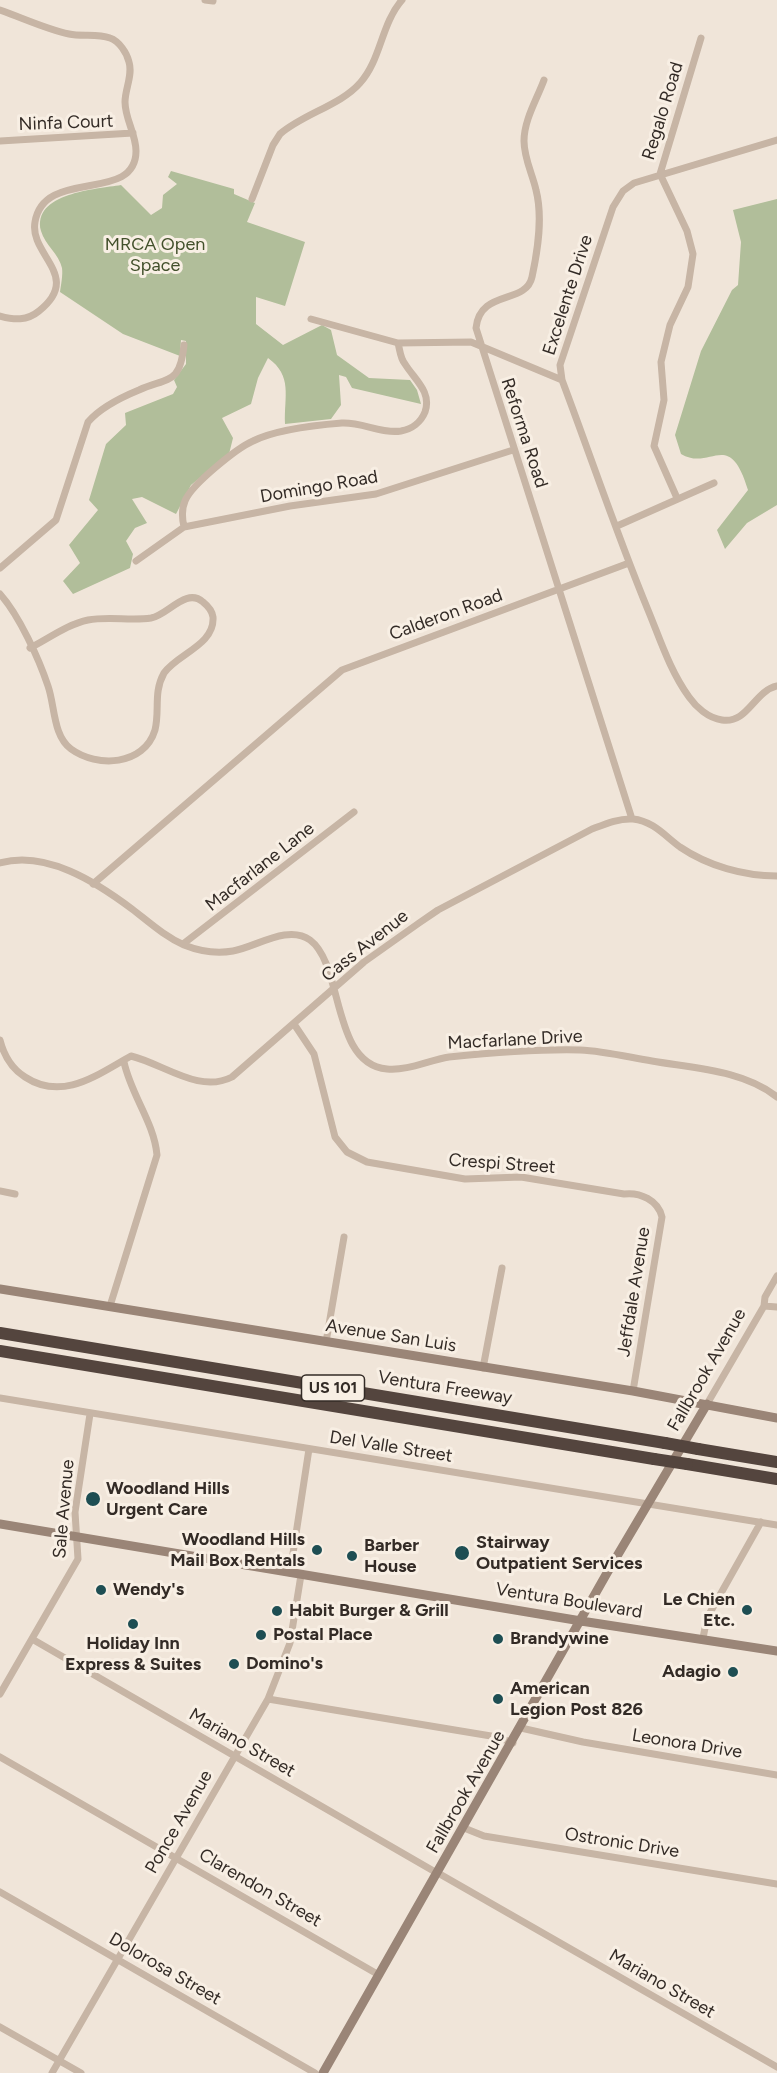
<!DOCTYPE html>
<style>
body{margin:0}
canvas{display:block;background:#f0e5d9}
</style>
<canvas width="777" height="2073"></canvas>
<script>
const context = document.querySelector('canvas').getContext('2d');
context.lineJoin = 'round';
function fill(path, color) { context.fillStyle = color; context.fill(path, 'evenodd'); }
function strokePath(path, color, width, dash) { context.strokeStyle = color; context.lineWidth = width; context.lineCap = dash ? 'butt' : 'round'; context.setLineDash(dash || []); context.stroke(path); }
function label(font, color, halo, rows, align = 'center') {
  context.font = font + ' Figtree,sans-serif'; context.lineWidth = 6; context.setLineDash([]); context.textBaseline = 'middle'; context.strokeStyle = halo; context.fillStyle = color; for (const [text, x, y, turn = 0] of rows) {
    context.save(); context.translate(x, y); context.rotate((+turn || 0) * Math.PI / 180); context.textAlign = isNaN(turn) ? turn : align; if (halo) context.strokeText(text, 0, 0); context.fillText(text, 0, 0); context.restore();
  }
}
const green = new Path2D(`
 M171 171 234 189V194L255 203 247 222 305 242 285 306 256 297V324L283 345 322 325 331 330 337 355 369 378 410 380 417 390 421 404 352 388 346 377 339 375 341 405 331 419 285 424C284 396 293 376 268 358L258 378 251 404 222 418 233 438 229 454 191 485 176 514 142 497 132 499 147 523 135 528 126 541 133 554 130 568 73 594 63 581 80 563 69 545 98 510 89 500 106 444 126 425 125 413 173 394 177 387 174 380 186 364V341L181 340 180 356 123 334 60 292C61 285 63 275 62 268 59 254 45 245 41 231 32 193 96 189 121 185L151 215 162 208 163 195 177 184 168 177Z
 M777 199V505L747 523 725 549 717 530 748 490C729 427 711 472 681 454L675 435 701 351 732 290 738 285 741 242 733 210Z`);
const street = new Path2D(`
 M205 0 213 1
 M0 10C23 18 46 29 69 34 82 37 97 33 110 38 119 41 127 53 129 62 133 75 125 89 125 102 125 119 136 134 136 151 136 204 44 167 35 222 29 255 83 276 39 311 27 321 14 320 0 316
 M544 80C537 99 524 120 524 141 524 158 532 173 536 190 543 217 538 249 532 277 526 305 480 289 476 328L632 819
 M777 140 634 183 623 191 613 207 560 365 562 380C591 457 617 535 648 610 660 639 670 671 689 697 696 707 708 718 722 720 748 724 754 691 777 686
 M0 141 133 133
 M252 199 273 145 280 134C303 114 341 105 360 83 381 60 381 24 402 0
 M311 319 398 343 471 342 562 380
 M677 498 654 446 664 400 661 362 670 325 688 287 693 254 687 231 660 174 701 38
 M617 526 714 483
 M184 527C182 518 181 510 185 501 191 485 237 448 253 441 275 430 317 425 342 423 362 422 382 434 401 431 412 429 421 422 425 412 432 392 415 380 405 364 400 358 400 350 398 343
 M136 561 184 527 290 506 376 494 513 450
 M0 568 56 520 88 422C100 408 122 397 139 390 168 377 180 385 184 345
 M0 594C19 615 39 659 48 686 55 706 53 736 71 749 97 768 144 766 155 730 160 710 153 693 164 673 177 654 215 645 213 617 212 610 208 606 203 602 186 587 168 615 151 618 131 621 108 616 88 620 68 624 48 639 30 648
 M0 863C46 850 96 882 132 909 149 922 164 936 184 945 199 951 216 954 233 951 256 947 288 924 310 940 344 965 331 1064 387 1069 408 1071 429 1060 449 1057 489 1053 540 1049 580 1050 604 1051 628 1057 652 1061 692 1068 744 1070 777 1097
 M93 884 342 670 629 563
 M183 944 354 812
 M294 1024 314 1054 335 1137 347 1152 367 1162 465 1179 521 1177 624 1194C640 1192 658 1200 662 1217L633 1391
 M0 1040C4 1056 11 1068 25 1077 63 1102 98 1074 131 1056 164 1064 199 1094 232 1077L364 962 419 923 438 910 592 829C605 824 619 818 633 819 653 821 665 836 680 847 708 866 744 876 777 876
 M0 1191 15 1194
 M110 1306 157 1155C154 1122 131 1095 124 1062
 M764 1306 777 1307
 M326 1342 344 1237
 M483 1368 502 1268
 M0 1398 777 1525
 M707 1404 764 1306 765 1297 777 1276
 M290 1573 309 1449
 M703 1638 707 1618 761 1522
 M32 1639 437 1873
 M0 1694 78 1559 75 1512 90 1414
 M268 1699 497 1737 513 1743
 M521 1728 583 1742 777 1775
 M0 1757 379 1975
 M464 1828 484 1836 777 1884
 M438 1873 777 2067
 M0 1892 315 2073
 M0 2027 81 2073
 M52 2073 268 1699 290 1643 301 1575`);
const secondary = new Path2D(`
 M0 1289 633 1391 777 1418
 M0 1524 581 1621 777 1651
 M323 2073 607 1573 707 1404`);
const highway = new Path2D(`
 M0 1333 665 1443
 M0 1351 654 1459
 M698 1449 777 1462
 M687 1464 777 1479`);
const highwayBridge = new Path2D(`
 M665 1443 698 1449
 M654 1459 687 1464`);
const markers = [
 [93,1499,8,"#1e4e53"],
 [317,1550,6,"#1e4e53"],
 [462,1553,8,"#1e4e53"],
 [352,1556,6,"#1e4e53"],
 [101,1590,6,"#1e4e53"],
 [747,1610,6,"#1e4e53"],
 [277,1611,6,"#1e4e53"],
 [133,1624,6,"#1e4e53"],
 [261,1635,6,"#1e4e53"],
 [498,1639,6,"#1e4e53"],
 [234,1664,6,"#1e4e53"],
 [733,1672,6,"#1e4e53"],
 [498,1699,6,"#1e4e53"]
];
const shields = [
 [333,1388,63]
];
const shieldNames = [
 ["US 101",333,1388]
];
const streetNames = [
 ["Regalo Road",663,111,-73],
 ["Ninfa Court",66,123,-2],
 ["Excelente Drive",568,295,-72],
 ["Reforma Road",524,433,72],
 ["Domingo Road",319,487,-10],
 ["Calderon Road",446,615,-20],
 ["Macfarlane Lane",260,867,-38],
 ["Cass Avenue",365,946,-38],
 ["Macfarlane Drive",515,1040,-3],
 ["Crespi Street",502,1164,4],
 ["Jeffdale Avenue",634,1292,-81],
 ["Avenue San Luis",391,1336,9],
 ["Fallbrook Avenue",707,1370,-60],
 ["Ventura Freeway",445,1388,9],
 ["Del Valle Street",391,1447,9],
 ["Sale Avenue",64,1509,-85],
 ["Ventura Boulevard",569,1601,9],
 ["Mariano Street",242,1743,30],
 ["Leonora Drive",687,1744,9],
 ["Fallbrook Avenue",466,1792,-60],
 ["Ponce Avenue",179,1822,-60],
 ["Ostronic Drive",622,1843,9],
 ["Clarendon Street",260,1888,30],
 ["Dolorosa Street",165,1969,30],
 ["Mariano Street",662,1984,30]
];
const parkNames = [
 ["MRCA Open",155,245],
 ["Space",155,266]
];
const poiNames = [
 ["Woodland Hills",106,1489],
 ["Urgent Care",106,1510],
 ["Woodland Hills",305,1540,"right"],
 ["Mail Box Rentals",305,1561,"right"],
 ["Stairway",476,1543],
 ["Outpatient Services",476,1564],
 ["Barber",364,1546],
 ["House",364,1567],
 ["Wendy's",113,1590],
 ["Le Chien",735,1600,"right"],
 ["Etc.",735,1621,"right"],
 ["Habit Burger & Grill",289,1611],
 ["Postal Place",273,1635],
 ["Brandywine",510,1639],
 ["Holiday Inn",133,1644,"center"],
 ["Express & Suites",133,1665,"center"],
 ["Domino's",246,1664],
 ["Adagio",721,1672,"right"],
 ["American",510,1689],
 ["Legion Post 826",510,1710]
];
fill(green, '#b1be9a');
strokePath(street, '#c7b5a5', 7);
strokePath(secondary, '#9a8577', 9);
strokePath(highway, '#54453e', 12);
strokePath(highwayBridge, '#54453e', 12);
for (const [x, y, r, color] of markers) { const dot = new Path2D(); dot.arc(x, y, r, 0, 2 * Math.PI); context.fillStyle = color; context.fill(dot); strokePath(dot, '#f8efe4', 2); }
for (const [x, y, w] of shields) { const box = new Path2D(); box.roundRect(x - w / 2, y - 13, w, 26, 4.5); context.fillStyle = '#f8efe4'; context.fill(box); strokePath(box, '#332b26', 1.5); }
label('bold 16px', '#332b26', null, shieldNames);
label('18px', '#332b26', '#f8efe4', streetNames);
label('18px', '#42502b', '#f8efe4', parkNames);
label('bold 18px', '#332b26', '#f8efe4', poiNames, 'left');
</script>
